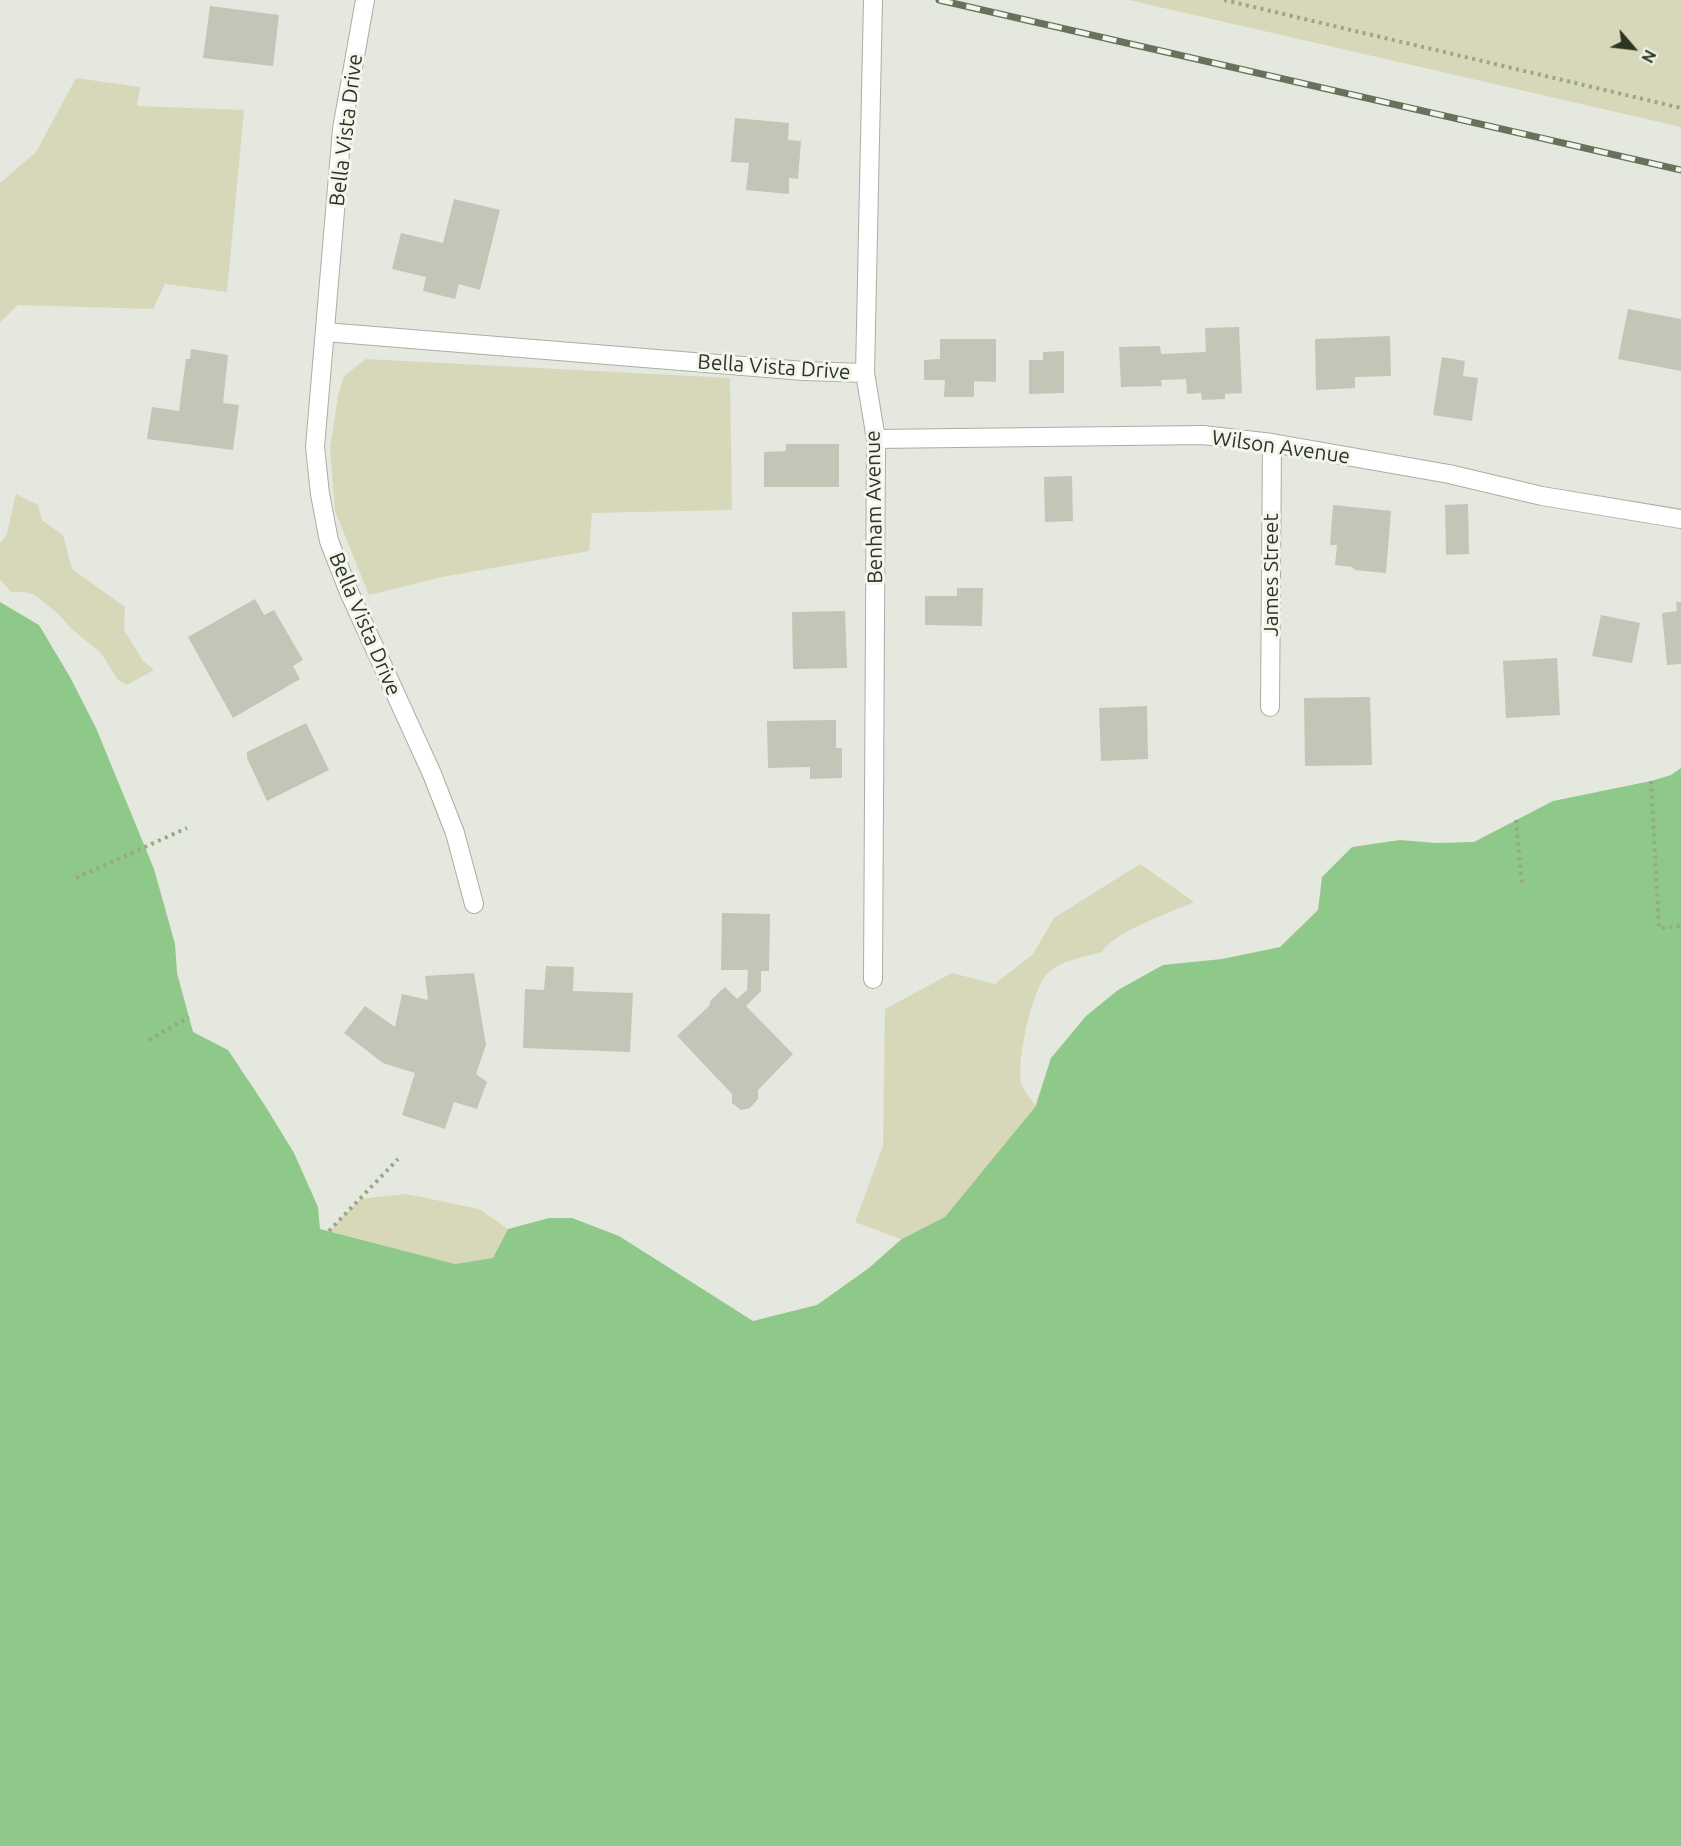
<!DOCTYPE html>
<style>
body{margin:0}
#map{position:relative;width:1681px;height:1846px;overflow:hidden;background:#e5e8de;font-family:Ubuntu,sans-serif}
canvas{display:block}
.north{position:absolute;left:1603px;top:18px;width:60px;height:60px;-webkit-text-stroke:4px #f3f5ee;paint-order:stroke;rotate:118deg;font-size:16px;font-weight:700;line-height:24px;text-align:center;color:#2c3621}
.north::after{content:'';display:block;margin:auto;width:21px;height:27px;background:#2c3621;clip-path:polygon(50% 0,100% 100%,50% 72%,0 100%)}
</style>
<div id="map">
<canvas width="1681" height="1846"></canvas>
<div class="north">N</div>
</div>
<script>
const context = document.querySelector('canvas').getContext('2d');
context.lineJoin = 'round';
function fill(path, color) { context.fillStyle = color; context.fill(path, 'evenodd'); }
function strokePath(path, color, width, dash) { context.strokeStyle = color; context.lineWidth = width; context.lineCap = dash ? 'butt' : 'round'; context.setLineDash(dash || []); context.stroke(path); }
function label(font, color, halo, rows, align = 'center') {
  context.font = font + ' Ubuntu,sans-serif'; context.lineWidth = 6; context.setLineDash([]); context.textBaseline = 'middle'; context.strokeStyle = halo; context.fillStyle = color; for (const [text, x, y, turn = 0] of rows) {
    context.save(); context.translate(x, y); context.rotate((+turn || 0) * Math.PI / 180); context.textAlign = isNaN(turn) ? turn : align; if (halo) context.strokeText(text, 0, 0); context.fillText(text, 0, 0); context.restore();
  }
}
const green = new Path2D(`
 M1129 0H1681V127Z
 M76 78 140 87 137 106 244 110 227 292 165 284 153 309 18 305 0 322V183L36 152Z
 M366 359 730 378 732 510 592 513 589 551 442 577 369 595 335 511 330 449 338 396 344 376Z
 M16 494 38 505 42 520 63 535 72 569 125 607 124 630 143 661 154 670 127 685 118 680 101 653 72 629 57 613 35 595 24 592H11L0 579V543L7 534Z
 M1140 864 1194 902C1172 912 1113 932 1102 952 1085 957 1060 960 1047 974 1032 989 1015 1066 1022 1085 1025 1092 1031 1099 1035 1105L1051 1058 1037 1260 753 1321 817 1305 869 1268 901 1239 855 1222 883 1146 885 1009 952 973 995 984 1033 954 1054 918Z
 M406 1194 479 1209 508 1229 494 1258 455 1264 329 1231 360 1199Z`);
const water = new Path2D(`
 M0 602 39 625 70 677 96 728 154 869 175 944 177 973 193 1032 228 1050 264 1104 294 1153 318 1207 320 1229 455 1264 493 1258 508 1229 549 1218H572L619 1236 753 1321 817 1305 869 1268 902 1239 945 1217 1036 1106 1051 1058 1086 1016 1118 990 1163 965 1222 959 1280 947 1318 910 1322 877 1352 847 1400 840 1436 843 1474 842 1553 801 1651 781 1671 775 1681 768V1846H0Z`);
const building = new Path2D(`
 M210 6 279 15 273 66 203 58Z
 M735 118 789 123 788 140 801 141 798 179 789 178V194L746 190 749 163 731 162Z
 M454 199 500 210 480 290 459 284 455 299 423 291 426 277 392 269 401 233 443 243Z
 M1628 309 1681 319V371L1618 359Z
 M1239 327 1242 393 1225 394V399L1202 400 1201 393 1187 394 1186 379 1161 380 1162 386 1121 387 1119 347 1160 346 1161 354 1206 352 1205 328Z
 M1390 336 1391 376 1355 377V388L1316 390 1315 339Z
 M940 339H996V382L974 381V397H944L945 380H924V360L940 359Z
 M191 349 228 355 223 403 239 405 233 450 147 439 152 407 179 411 186 359H190Z
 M1064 351V393L1029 394V360H1043V352Z
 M1442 357 1465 361 1463 376 1478 378 1472 421 1433 415Z
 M786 444H839V487H764V452L786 451Z
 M1072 476 1073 521 1045 522 1044 477Z
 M1468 504 1469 554 1446 555 1445 505Z
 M1333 505 1391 511 1386 573 1355 570 1352 567 1335 565 1337 545H1330Z
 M957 588H983L982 626 925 625V596H957Z
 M255 599 264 615 274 610 303 660 293 666 300 679 233 718 188 637Z
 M1676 602H1681V664L1667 665 1662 613 1677 611Z
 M845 611 847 668 793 669 792 612Z
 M1601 615 1640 623 1632 663 1592 656Z
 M1557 658 1560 715 1506 718 1503 661Z
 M1370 697 1372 765 1305 766 1304 698Z
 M1147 706 1148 759 1101 761 1099 708Z
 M836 720V748H842V778L810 779V767L768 768 767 721Z
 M306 723 329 770 267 801 247 758V752Z
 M722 913 770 914 769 971H761V991L746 1006 793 1054 758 1090V1099L750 1108 741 1110 732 1103V1094L677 1036 709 1006 711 1000 725 987 737 999 747 990 748 970H721Z
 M546 966 574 967 573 991 633 993 630 1052 523 1048 525 989 544 990Z
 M474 973 486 1045 476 1074 487 1082 477 1109 454 1102 445 1129 402 1115 415 1073 383 1063 344 1033 365 1006 395 1027 402 994 428 1000 425 976Z`);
const path = new Path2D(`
 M1224 0 1681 108
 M1651 781 1659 928 1681 926
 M1516 820 1522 885
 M76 878 187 828
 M149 1040 189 1017
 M329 1231 398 1159`);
const minor = new Path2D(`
 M365 0 342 129 335 211 315 447 320 494 329 541 349 592 432 774 455 833 474 904
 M873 0 865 373 876 439 873 979
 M325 332 804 371 865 373
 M876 439 1203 435 1272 443 1449 474 1542 496 1681 519
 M1270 707 1272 443`);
const rail = new Path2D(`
 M939 0 1681 170`);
const streetNames = [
 ["Bella Vista Drive",346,130,-83],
 ["Bella Vista Drive",774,367,4],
 ["Wilson Avenue",1281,447,8],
 ["Benham Avenue",874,507,-91],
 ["James Street",1271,575,-90],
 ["Bella Vista Drive",365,624,67]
];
fill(green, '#d7d8b9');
fill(water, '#8fc98a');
fill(building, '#c1c6b7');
strokePath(minor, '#aaafa2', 20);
strokePath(path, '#97a981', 4, [3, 4.5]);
strokePath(minor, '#fff', 18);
strokePath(rail, '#67725b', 7);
strokePath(rail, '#f3f5ee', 4.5, [14]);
label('21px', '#2c3621', '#f3f5ee', streetNames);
</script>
